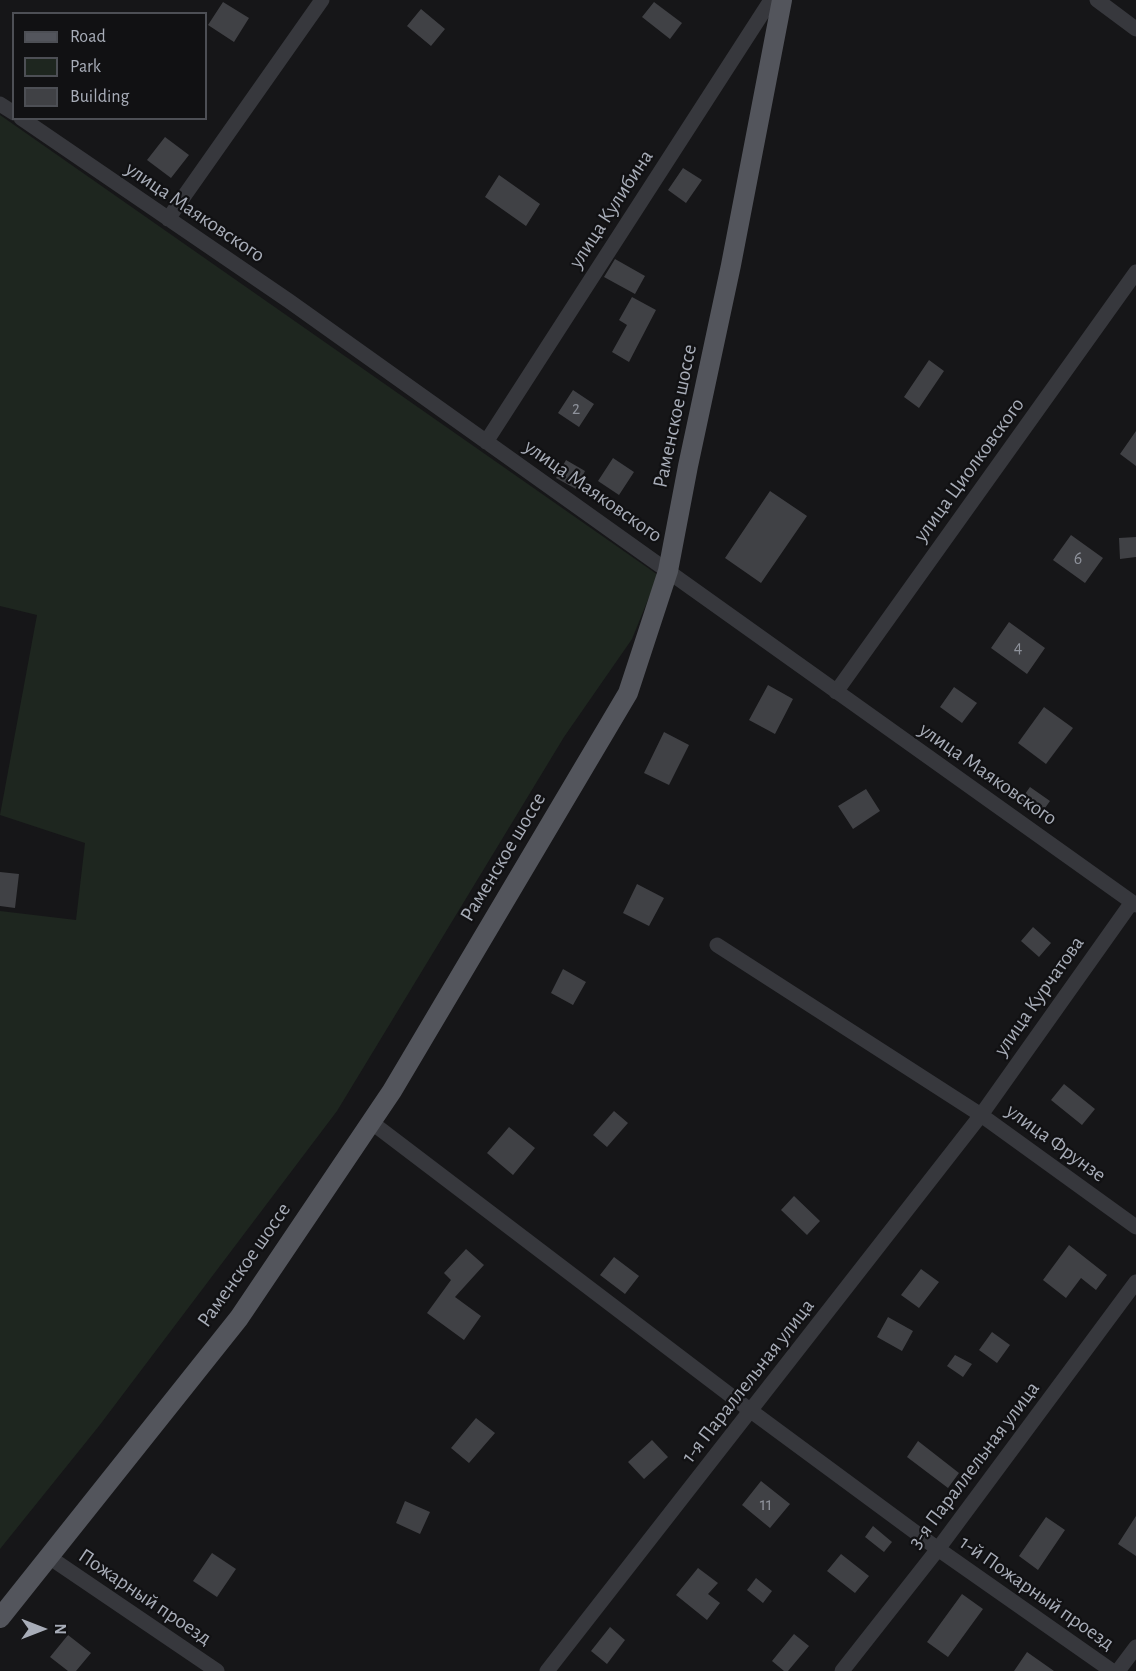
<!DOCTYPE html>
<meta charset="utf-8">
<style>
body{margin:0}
#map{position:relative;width:1136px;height:1671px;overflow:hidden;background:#161618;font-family:"Alegreya Sans",sans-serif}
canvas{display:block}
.legend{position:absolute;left:12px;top:12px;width:195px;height:108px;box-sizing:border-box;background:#111113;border:2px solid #4d4f55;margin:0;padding:8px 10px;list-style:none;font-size:18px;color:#a8adb8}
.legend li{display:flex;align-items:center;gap:12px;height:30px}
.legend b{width:30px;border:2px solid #4d4f55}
.north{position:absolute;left:12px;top:1599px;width:60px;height:60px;-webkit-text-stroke:4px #111113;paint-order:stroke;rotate:90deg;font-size:16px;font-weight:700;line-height:24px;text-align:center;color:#a8adb8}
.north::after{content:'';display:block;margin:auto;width:21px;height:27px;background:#a8adb8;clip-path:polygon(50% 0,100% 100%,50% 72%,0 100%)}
</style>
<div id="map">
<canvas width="1136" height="1671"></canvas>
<ul class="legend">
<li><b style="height:8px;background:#53555c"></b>Road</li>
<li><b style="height:16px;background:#1e261f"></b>Park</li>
<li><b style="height:16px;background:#404145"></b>Building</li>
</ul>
<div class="north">N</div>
</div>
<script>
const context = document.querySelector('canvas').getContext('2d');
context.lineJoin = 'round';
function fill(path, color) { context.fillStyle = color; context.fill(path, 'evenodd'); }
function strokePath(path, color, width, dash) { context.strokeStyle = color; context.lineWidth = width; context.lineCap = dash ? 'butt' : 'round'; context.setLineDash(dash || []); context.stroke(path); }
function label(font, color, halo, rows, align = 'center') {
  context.font = font + ' "Alegreya Sans",sans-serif'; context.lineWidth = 4.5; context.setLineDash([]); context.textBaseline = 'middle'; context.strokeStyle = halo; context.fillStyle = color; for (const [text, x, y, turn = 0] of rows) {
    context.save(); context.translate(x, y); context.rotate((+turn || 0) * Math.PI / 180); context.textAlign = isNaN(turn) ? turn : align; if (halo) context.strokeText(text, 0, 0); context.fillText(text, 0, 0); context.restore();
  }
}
const green = new Path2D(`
 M0 115 658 575 632 639 564 737 337 1111 99 1426 0 1549V911L76 920 85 843 0 815 37 615 0 606Z`);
const building = new Path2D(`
 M223 2 249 18 234 42 208 25Z
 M654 2 682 23 670 39 642 17Z
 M421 9 445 29 431 46 407 26Z
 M165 137 189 155 171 178 147 160Z
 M683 168 702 180 686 203 668 190Z
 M499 175 540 204 526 226 485 197Z
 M615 259 645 276 635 294 604 277Z
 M632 297 656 310 629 362 612 352 627 325 619 320Z
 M929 360 944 371 919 408 904 397Z
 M573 390 594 404 579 427 558 413Z
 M1136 431V466L1120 454Z
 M613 458 634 472 619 495 598 481Z
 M566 460 585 471 576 489 556 478Z
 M770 491 807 516 761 583 725 558Z
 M1071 535 1103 558 1085 583 1053 560Z
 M1136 537V557L1120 559 1119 538Z
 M1009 622 1045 648 1027 674 991 648Z
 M768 685 793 699 775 734 749 720Z
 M954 687 977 703 962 723 940 707Z
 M1044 707 1073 728 1046 764 1018 743Z
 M664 732 689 745 669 785 644 773Z
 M1030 787 1050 801 1040 815 1020 801Z
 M866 789 880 811 853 829 838 806Z
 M0 872 19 874 15 908 0 906Z
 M637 884 664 898 649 926 623 913Z
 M1033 927 1051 943 1039 957 1021 941Z
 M563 969 586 982 573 1005 551 993Z
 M1064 1084 1095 1109 1082 1125 1051 1100Z
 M614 1111 628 1123 607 1147 593 1135Z
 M509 1127 535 1148 513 1175 487 1153Z
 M794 1196 820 1221 807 1235 781 1210Z
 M1069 1245 1107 1275 1096 1290 1081 1278 1066 1298 1043 1280Z
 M466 1249 484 1265 455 1297 481 1316 464 1340 427 1313 451 1280 444 1273Z
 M614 1257 639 1276 625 1294 600 1275Z
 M921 1269 939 1282 919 1308 901 1295Z
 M888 1317 913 1331 902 1351 877 1337Z
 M992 1332 1010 1345 997 1363 979 1350Z
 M955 1355 972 1364 963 1377 947 1366Z
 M476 1418 495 1433 469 1463 451 1448Z
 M652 1440 668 1457 644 1479 628 1462Z
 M918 1441 959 1473 948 1488 907 1457Z
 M761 1481 790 1504 770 1528 742 1505Z
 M405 1501 430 1512 420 1534 396 1523Z
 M1136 1516V1556L1118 1544Z
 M1046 1517 1065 1530 1038 1570 1019 1556Z
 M873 1526 892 1542 884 1552 865 1537Z
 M212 1553 236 1569 217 1597 193 1581Z
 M841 1554 869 1576 855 1593 827 1571Z
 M698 1568 718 1583 708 1594 720 1603 707 1620 676 1595Z
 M756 1578 772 1591 763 1603 747 1590Z
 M962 1594 983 1609 948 1657 927 1642Z
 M610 1627 625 1640 607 1664 591 1651Z
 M794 1634 809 1646 788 1671H784L772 1661Z
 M68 1635 91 1653 76 1671H68L50 1657Z
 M1027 1652 1054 1671H1014Z`);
const minor = new Path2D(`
 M1097 0 1136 29
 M0 104 14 113
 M21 118 289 301 1136 905
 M168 219 322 0
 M486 442 771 0
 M836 692 1136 272
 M717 945 981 1115 1136 1227
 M371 1122 751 1411 938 1549 1112 1671
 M49 1557 217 1671
 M547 1671 981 1115 1132 902
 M842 1671 938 1549 1136 1282
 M1118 1671 1136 1647`);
const major = new Path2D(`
 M0 1618 239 1318 392 1091 628 693 668 571 688 466 731 265 782 0`);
const numberNames = [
 ["2",576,409],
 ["6",1078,559],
 ["4",1018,648],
 ["11",766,1505]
];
const streetNames = [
 ["улица Кулибина",611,209,-57],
 ["улица Маяковского",195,212,34],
 ["Раменское шоссе",675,416,-78],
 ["улица Циолковского",969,470,-54],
 ["улица Маяковского",593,491,35],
 ["улица Маяковского",988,774,35],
 ["Раменское шоссе",503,857,-59],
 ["улица Курчатова",1039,996,-55],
 ["улица Фрунзе",1056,1143,36],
 ["Раменское шоссе",244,1265,-55],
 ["1-я Параллельная улица",748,1381,-52],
 ["3-я Параллельная улица",974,1465,-53],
 ["1-й Пожарный проезд",1037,1593,35],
 ["Пожарный проезд",145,1597,34]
];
fill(green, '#1e261f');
fill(building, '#404145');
strokePath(minor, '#37383d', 15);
strokePath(major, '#53555c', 20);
label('18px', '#8e929b', null, numberNames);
label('21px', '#a8adb8', '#111113', streetNames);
</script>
